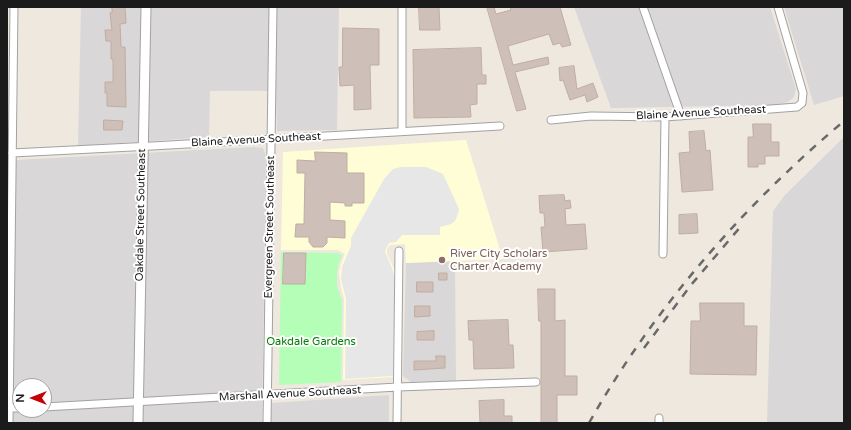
<!DOCTYPE html>
<style>
body{margin:0}
#map{position:relative;width:851px;height:430px;overflow:hidden;background:#eee8df;font-family:"Varela Round",sans-serif}
canvas{display:block}
.frame{position:absolute;inset:0;border:8px solid #1b1b1b;pointer-events:none}
.north{position:absolute;left:12px;top:378px;width:40px;height:40px;box-sizing:border-box;background:#fff;border:1px solid #a4a4a4;border-radius:50%;rotate:270deg;font-size:11px;font-weight:700;line-height:16px;text-align:center;color:#1b1b1b}
.north::after{content:'';display:block;margin:auto;width:14px;height:18px;background:#c50007;clip-path:polygon(50% 0,100% 100%,50% 72%,0 100%)}
</style>
<div id="map">
<canvas width="851" height="430"></canvas>
<div class="frame"></div>
<div class="north">N</div>
</div>
<script>
const context = document.querySelector('canvas').getContext('2d');
context.lineJoin = 'round';
function fill(path, color) { context.fillStyle = color; context.fill(path, 'evenodd'); }
function strokePath(path, color, width, dash) { context.strokeStyle = color; context.lineWidth = width; context.lineCap = dash ? 'butt' : 'round'; context.setLineDash(dash || []); context.stroke(path); }
function label(font, color, halo, rows, align = 'center') {
  context.font = font + ' "Varela Round",sans-serif'; context.lineWidth = 4; context.setLineDash([]); context.textBaseline = 'middle'; context.strokeStyle = halo; context.fillStyle = color; for (const [text, x, y, turn = 0] of rows) {
    context.save(); context.translate(x, y); context.rotate((+turn || 0) * Math.PI / 180); context.textAlign = isNaN(turn) ? turn : align; if (halo) context.strokeText(text, 0, 0); context.fillText(text, 0, 0); context.restore();
  }
}
const residential = new Path2D(`
 M81 7H339L337 130 277 131 276 91H210L209 137 78 146Z
 M574 7H770L796 89 794 97 788 102 775 105 611 108Z
 M784 7H844V96L814 105Z
 M844 137V423H767L773 211 785 195Z
 M253 147 263 148 266 156 262 423H12L16 160ZM20 386H44V410H20Z
 M455 261 456 381 411 382 403 376 406 263Z
 M389 395V423H271L272 403Z`);
const education = new Path2D(`
 M466 140 503 259 406 263 405 244 390 245 387 249V254L396 273 395 377 343 380 344 299 341 287 339 272 342 261 345 254 338 250H281L283 152Z`);
const park = new Path2D(`
 M281 252 337 253 342 255 338 265 337 274V286L342 301 341 382 279 385Z`);
const parking = new Path2D(`
 M401 167H426L443 174 459 209 458 214 455 221 451 224 440 227V235H402L396 242 389 243 385 251 386 254 392 268 395 279 393 376 345 379 346 299 341 279 342 267 351 246V238L384 179 393 169Z`);
const building = new Path2D(`
 M112 7H125L126 23 120 24 121 47H125L126 107 107 106V93H105V82H113V59H111V41H106L105 30H112L110 13 112 12Z
 M419 7H439L440 30H420Z
 M487 7H494L496 14 511 10 510 7H560L571 45 562 47 560 43 553 45 549 34 508 46 513 65 548 57 549 64 515 72 526 109 517 111Z
 M343 28 379 29V65H370L371 109 354 110V85L340 86 339 67H342Z
 M481 48 482 75H486V84H477V104L470 105 471 117 414 118 413 50Z
 M574 66 577 89 593 83 598 97 587 102 585 95 570 100 563 80 560 81 559 68Z
 M104 120 123 121 122 130H104Z
 M753 124H771V142H779V156H765V164H758V167H748V137H753Z
 M704 131 706 151 710 150 713 190 682 192 679 153 690 152 689 132Z
 M315 152 347 153V173H364V203H352V206H345V203L330 202V220L345 221V238L327 237V243L323 247H313L309 242V237H295L296 224H304L305 173H297V160L315 161Z
 M564 195 565 201 570 200 571 208 565 209 566 225 585 224 587 249 543 252 541 227H545L544 213H540L539 196Z
 M697 214 698 233 679 234V215Z
 M284 253H306L305 284H283Z
 M439 273H447V280H439Z
 M417 282H433V292H417Z
 M538 289H555V321L565 320V376H577V395H557V423H541V321H539Z
 M700 303H744V326H757L756 375 690 374 691 321H700Z
 M415 306H430V316L415 317Z
 M508 320 509 345H513L514 368 474 369 473 340H469L468 321Z
 M434 331V340H417V332Z
 M436 356H445V368L414 370V361H436Z
 M504 400V416H512V423H480L479 401Z`);
const minor = new Path2D(`
 M643 7 681 116
 M551 120 591 116 665 117 797 107 802 103 803 93 778 7
 M402 131V7
 M12 153 152 146 500 126
 M663 254 665 117
 M44 407 398 387 536 382
 M9 408H20
 M9 423 14 7
 M267 423 273 7
 M397 423 399 251
 M659 423V418`);
const tertiary = new Path2D(`
 M138 423 146 7`);
const rail = new Path2D(`
 M644 348 691 285 742 225
 M589 423C654 308 743 206 844 121`);
const markers = [
 [442,260,4,"#8d6e63"]
];
const streetNames = [
 ["Blaine Avenue Southeast",701,113,-3],
 ["Blaine Avenue Southeast",256,140,-3],
 ["Oakdale Street Southeast",141,215,-89],
 ["Evergreen Street Southeast",270,227,-89],
 ["Marshall Avenue Southeast",290,394,-3]
];
const educationNames = [
 ["River City Scholars",450,254],
 ["Charter Academy",450,267]
];
const parkNames = [
 ["Oakdale Gardens",311,342]
];
fill(residential, '#d9d7d7');
fill(education, '#fffdd6');
fill(park, '#b5feb8');
fill(parking, '#e7e7e7');
fill(building, '#cec0b8');
strokePath(building, '#c0ada0', 1);
strokePath(minor, '#a2a2a2', 9);
strokePath(tertiary, '#a2a2a2', 11);
strokePath(minor, '#fff', 7);
strokePath(tertiary, '#fff', 9);
strokePath(rail, '#696969', 2.5, [8, 8]);
for (const [x, y, r, color] of markers) { const dot = new Path2D(); dot.arc(x, y, r, 0, 2 * Math.PI); context.fillStyle = color; context.fill(dot); strokePath(dot, '#fff', 1.5); }
label('11px', '#1b1b1b', '#fff', streetNames);
label('11px', '#785e54', '#fff', educationNames, 'left');
label('11px', '#018007', '#fff', parkNames);
</script>
